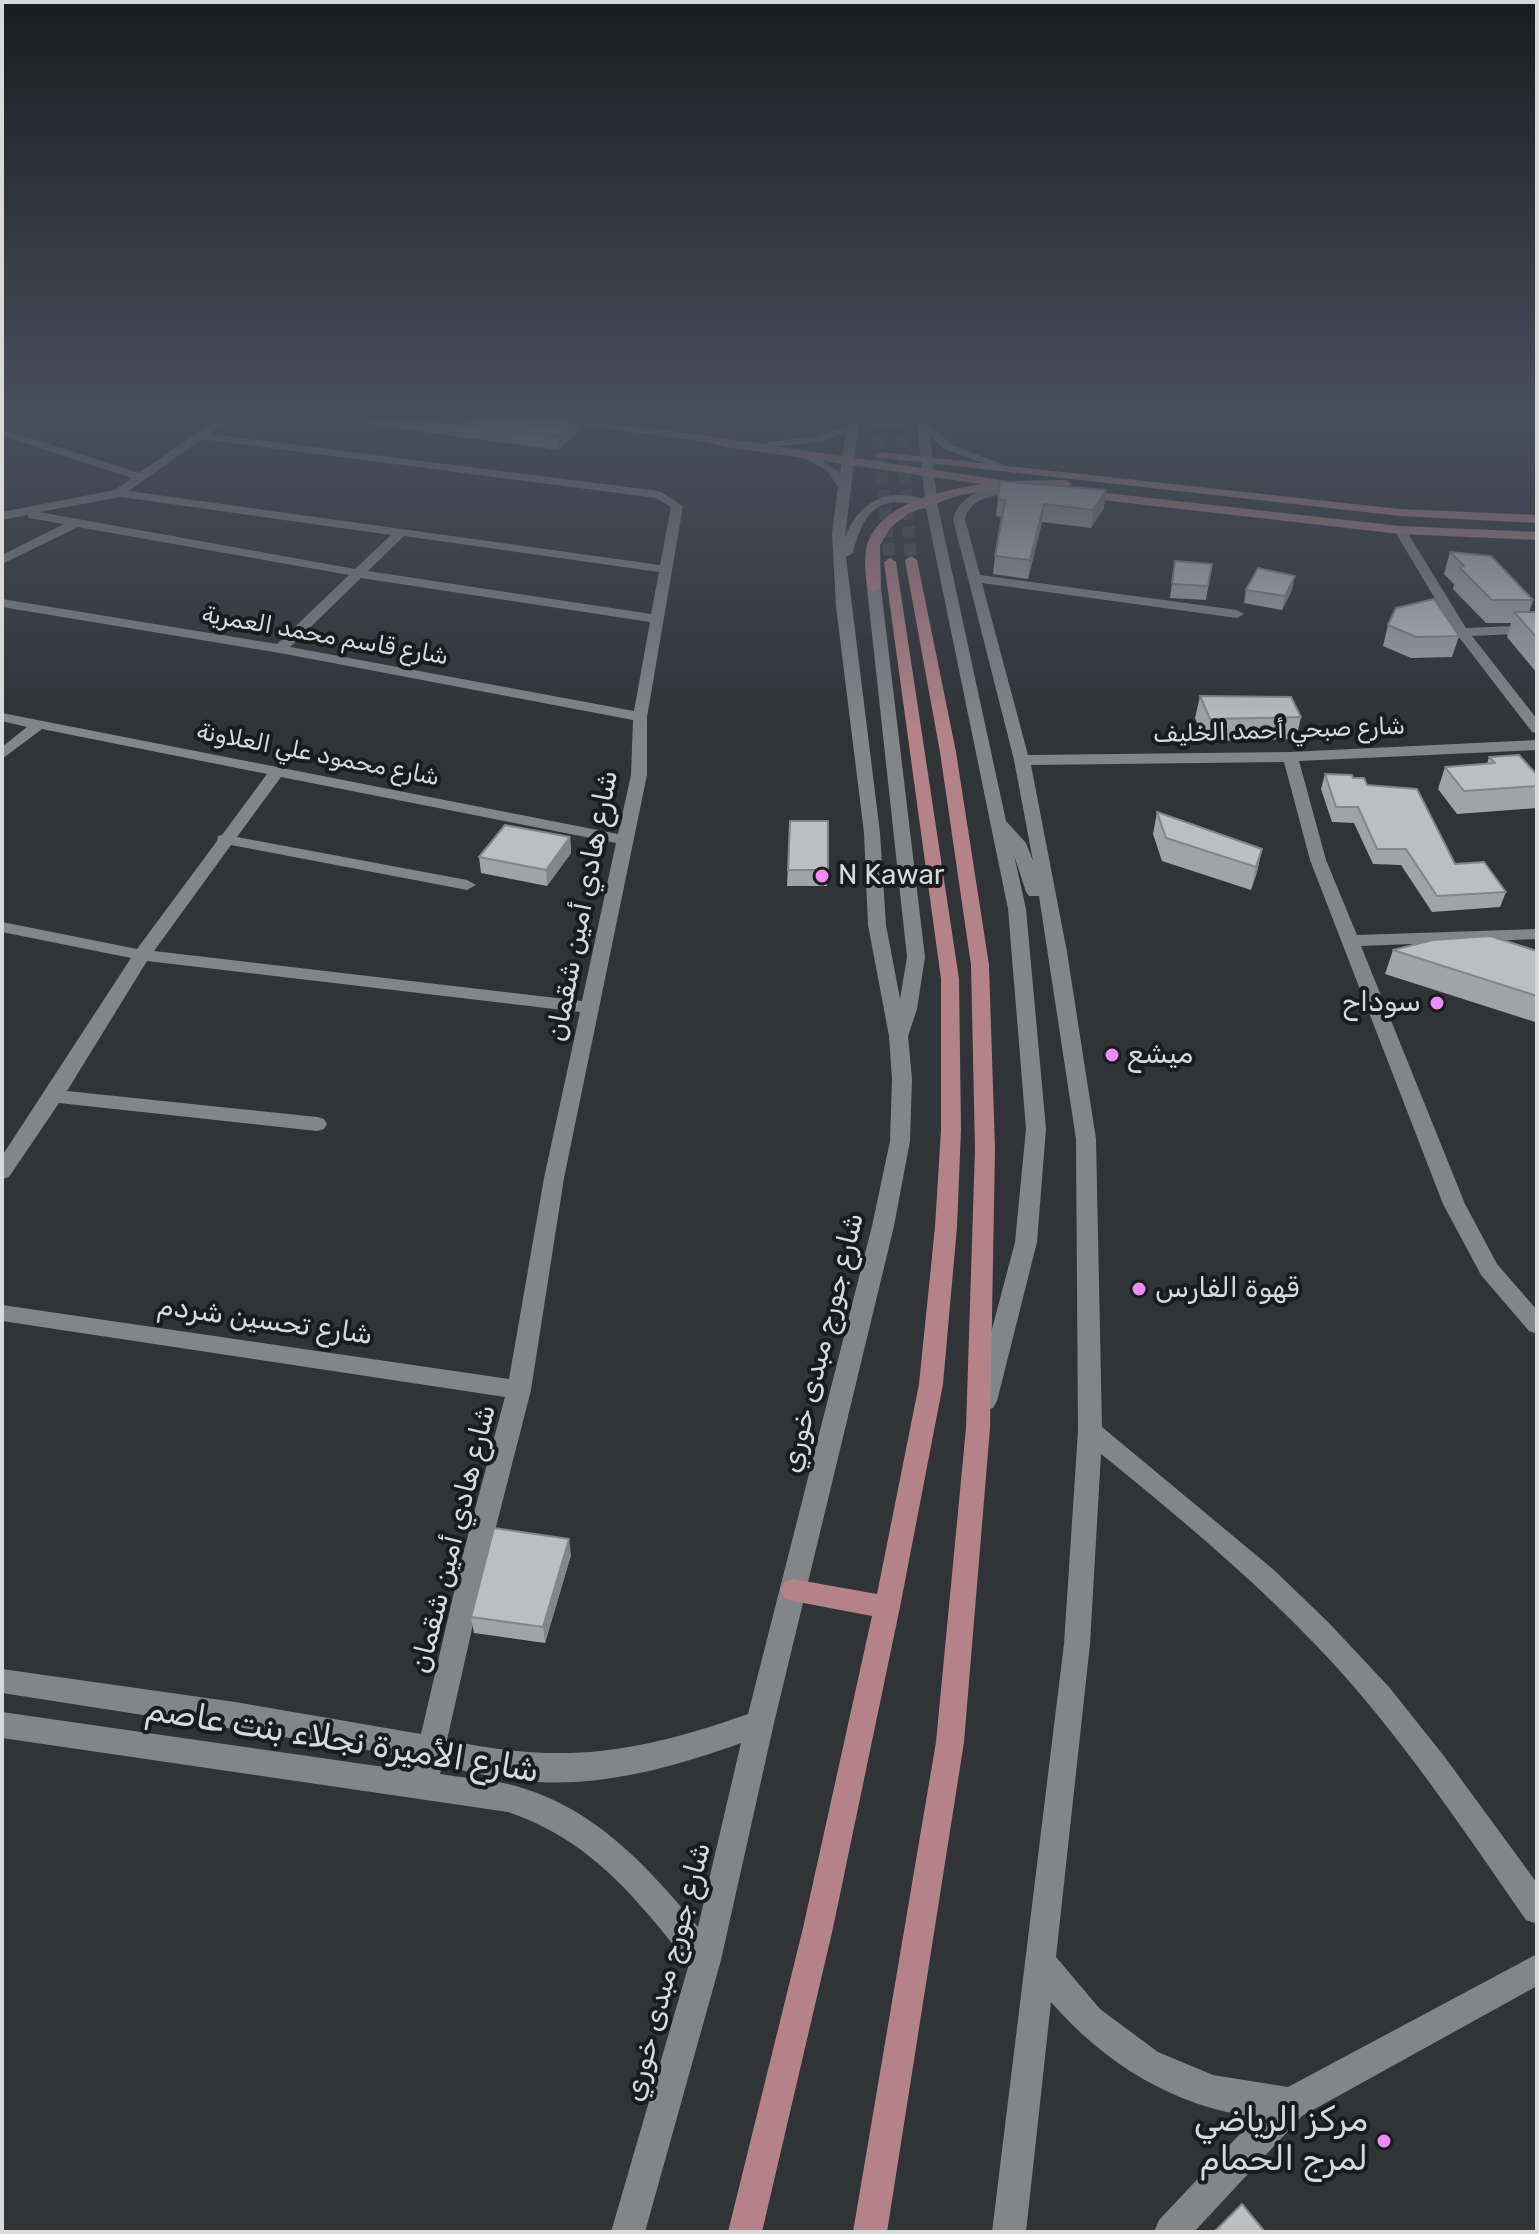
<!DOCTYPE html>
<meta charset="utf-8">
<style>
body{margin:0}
#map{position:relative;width:1539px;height:2234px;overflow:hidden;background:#313336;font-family:Rubik,sans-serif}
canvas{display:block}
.frame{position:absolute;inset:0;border:4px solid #d8d9db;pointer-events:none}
</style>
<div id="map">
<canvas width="1539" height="2234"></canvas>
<div class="frame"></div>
</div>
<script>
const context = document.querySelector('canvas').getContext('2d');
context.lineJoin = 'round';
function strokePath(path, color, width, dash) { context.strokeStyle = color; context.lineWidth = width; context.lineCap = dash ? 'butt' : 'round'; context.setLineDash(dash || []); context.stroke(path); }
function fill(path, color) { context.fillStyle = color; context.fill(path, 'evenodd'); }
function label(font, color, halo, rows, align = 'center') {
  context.font = font + ' Rubik,"Noto Sans Arabic",sans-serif'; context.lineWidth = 8; context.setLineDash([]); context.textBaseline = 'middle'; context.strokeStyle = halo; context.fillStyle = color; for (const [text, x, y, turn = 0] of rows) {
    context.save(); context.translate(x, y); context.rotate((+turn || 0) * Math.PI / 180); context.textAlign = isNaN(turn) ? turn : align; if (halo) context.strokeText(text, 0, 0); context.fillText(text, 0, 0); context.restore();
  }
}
const majorTunnel = new Path2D(`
 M876 418 890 562
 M901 418 911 560`);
const minor = new Path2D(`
 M218 418H230L210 434 659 491 683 506 647 717V775L564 1178 531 1390 488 1558 447 1740C564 1765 637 1753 748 1714L872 1226 890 1141 892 1079 889 1036 868 925 864 833 836 606 832 533 838 487 828 472 802 456 812 454 840 473 846 433 819 442 773 447 767 444 769 442 817 436 847 426 849 418 887 422 927 418 928 423 952 445 1004 465 994 467 944 449 930 436 938 507 1006 821 1026 843 1033 861 1014 760 953 519C961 491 991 487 1016 483L1022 487C1003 499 973 491 965 519L980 575 1237 610 1244 614 1237 618 982 583 1028 755 1290 752 1537 740V750L1299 761 1326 860 1357 935 1537 929V939L1361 946 1465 1204 1497 1264 1537 1310V1334L1529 1331 1481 1275 1443 1204 1310 860 1284 762 1031 765 1067 952 1096 1139 1102 1427 1274 1570 1329 1623 1389 1687 1444 1756 1537 1883V1924L1526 1920C1467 1835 1409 1748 1340 1671 1268 1591 1184 1521 1101 1454L1090 1644 1056 1957 1100 2009 1158 2052 1213 2075 1288 2087 1537 1954V1986L1302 2116 1194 2232H1154L1159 2220 1256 2117C1174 2107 1104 2063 1051 2002L1026 2232H992L1064 1644 1078 1431 1076 1139 1039 896H1029L1026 892 1014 855 1026 909 1046 1129 1037 1242 997 1401 993 1408 985 1410 977 1408 973 1401 1015 1242 1026 1129 1008 909 926 509C882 491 863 510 853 553L846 557 880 833 886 925 900 999 907 957 867 588 874 584 881 588 925 957 917 1009 908 1036 912 1079 910 1141 894 1226 774 1723 721 1960 645 2232H611L689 1964C635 1897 592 1841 508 1812L2 1738V1712L412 1771 415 1760 374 1751 2 1693V1669L235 1702 421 1734 462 1558 505 1397 2 1321V1305L509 1379 544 1178 580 1012 147 961 67 1091 317 1117 324 1119 327 1124 324 1129 317 1131 59 1103 9 1177 2 1179V1156L131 958 2 932V922L137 949 217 841 218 836 222 835 267 774 42 729 2 759V747L27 727 2 721V713L618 834 631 775 633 720 280 653 2 607V599L277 644 349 575 78 527 2 564V555L64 524 29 518 27 515 2 520V512L115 490 132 478 2 436V429L139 473ZM859 422 887 428 917 422 925 500C888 486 859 502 845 537ZM202 439 656 498 671 507 660 565 129 491ZM121 497 391 535 355 569 39 512ZM404 536 659 572 651 614 368 571ZM361 578 650 622 634 711 290 647ZM281 777 616 843 582 1001 154 951 231 845 467 890 476 885 467 880 237 837ZM741 1743 698 1927C646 1864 591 1804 508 1784 486 1779 462 1778 440 1774L442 1766C474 1773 506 1780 538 1782 607 1786 677 1766 741 1743Z
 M537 418H567L695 434 701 437 695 440 542 421Z
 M1396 527H1404L1466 628 1537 625V633L1472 636 1537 719V733L1532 732 1455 632 1394 530Z`);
const major = new Path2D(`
 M695 434 1008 481 1066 480 1072 484 1066 488 1030 487 1024 491 1008 488 960 495 909 513 890 528 880 545 881 588 874 592 867 588C866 576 864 562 866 550 876 503 941 491 981 484L726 447 691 439V435Z
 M880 452 1400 509 1537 515V523L1400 516 876 457V453Z
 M1079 490 1400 526 1537 532V540L1400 534 1075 497 1073 494Z
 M911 556 917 560 956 752 989 965 995 1149 990 1428 964 1742 887 2232H853L936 1742 966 1428 975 1149 971 965 940 752 905 560Z
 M890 558 896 562 959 979 961 1130 957 1227 943 1384 900 1607 833 1928 762 2232H728L803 1928 872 1616 793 1601 784 1598 780 1590 784 1582 793 1579 877 1594 919 1384 935 1227 941 1130V979L884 562Z`);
const wall = new Path2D(`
 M329 418H580L581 429 558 450 329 419Z
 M1000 481 1104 508 1091 528 1042 522 1028 579 993 574 995 556 1002 517 996 516Z
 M1450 552 1533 600 1529 612H1537V673L1507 637 1511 623H1486L1453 589 1454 584 1444 574Z
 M1175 561 1212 564 1206 600 1170 598Z
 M1246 590H1292L1282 610 1244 603Z
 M1388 625 1459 636 1452 657 1411 658 1383 646Z
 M1200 696 1301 717 1296 739 1206 741 1195 718Z
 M1489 757 1537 775V808L1457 814 1438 789 1445 767 1487 764Z
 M1325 774 1353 778 1367 785 1455 864 1506 892 1500 907 1432 912 1401 865 1373 864 1354 823 1332 822 1321 789Z
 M1157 812 1262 849 1257 872 1251 890 1162 861 1153 834Z
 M790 821 828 870 827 886H787Z
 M570 837 571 853 547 886 481 873 479 857Z
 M1393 950 1537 951V1017L1535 1022 1385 974Z
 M571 1555 545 1643 474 1633 471 1617Z`);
const shadedWall = new Path2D(`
 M577 418H580L581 429 558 450 557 436Z
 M1106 490 1104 508 1091 528 1093 510Z
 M1044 504 1042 522 1028 579 1030 560Z
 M1295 576 1292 590 1282 610 1285 596Z
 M570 837 571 853 547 886 546 870Z
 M1262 849 1257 872 1251 890 1256 867Z
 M569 1539 571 1555 545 1643 543 1627Z`);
const building = new Path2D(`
 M416 418H577L557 436Z
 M1000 481 1106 490 1093 510 1044 504 1030 560 995 556 1005 500 998 499Z
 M1450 552 1491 556 1533 600H1492L1459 567 1464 566Z
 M1175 561 1212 564 1208 586 1172 584Z
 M1258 568 1295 576 1285 596 1246 590Z
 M1434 599 1459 636 1416 637 1388 625 1396 608Z
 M1514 612H1537V638Z
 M1200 696 1291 697 1301 717 1210 719Z
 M1519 755 1537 775V786L1464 791 1445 767 1495 763 1489 757Z
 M1325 774 1352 775 1353 778H1364L1367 785 1417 789 1455 864 1484 862 1506 892 1437 896 1406 849H1377L1358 807H1336Z
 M1157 812 1262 849 1256 867 1166 838Z
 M790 821H828V870H788Z
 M505 825 570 837 546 870 479 857Z
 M1490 936 1537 951V996L1393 950 1433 940Z
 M494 1528 569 1539 543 1627 471 1617Z
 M1242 2204 1265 2232H1214Z`);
const markers = [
 [822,876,8,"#ec8cfb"],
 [1437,1003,8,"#ec8cfb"],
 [1112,1055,8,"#ec8cfb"],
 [1139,1289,8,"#ec8cfb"],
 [1384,2141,8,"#ec8cfb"]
];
const farStreetnames = [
 ["شارع قاسم محمد العمرية",325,636,10],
 ["شارع صبحي أحمد الخليف",1279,731,-2],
 ["شارع محمود علي العلاونة",318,755,11]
];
const poiNames = [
 ["N Kawar",838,876],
 ["سوداح",1421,1003,"right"],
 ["ميشع",1128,1055],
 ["قهوة الفارس",1155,1289]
];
const streetNames = [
 ["شارع هادي أمين شقمان",583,906,-79],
 ["شارع تحسين شردم",265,1321,8],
 ["شارع جورج مبدى خوري",823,1343,-76],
 ["شارع هادي أمين شقمان",454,1539,-76],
 ["شارع جورج مبدى خوري",668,1972,-75]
];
const nearStreetnames = [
 ["شارع الأميرة نجلاء بنت عاصم",342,1741,9]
];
const nearPoinames = [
 ["مركز الرياضي",1368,2121],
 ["لمرج الحمام",1368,2160]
];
strokePath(majorTunnel, '#4a4c4f', 12, [12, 6]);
fill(minor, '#838688');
fill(major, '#b38389');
fill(wall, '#a2a3a6');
fill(shadedWall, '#848587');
fill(building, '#bcbec1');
strokePath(building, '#848587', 2);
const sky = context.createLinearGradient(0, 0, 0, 731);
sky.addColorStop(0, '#1b1c1e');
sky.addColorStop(0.57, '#48505d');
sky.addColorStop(1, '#48505d00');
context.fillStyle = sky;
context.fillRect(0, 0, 1539, 731);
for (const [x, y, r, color] of markers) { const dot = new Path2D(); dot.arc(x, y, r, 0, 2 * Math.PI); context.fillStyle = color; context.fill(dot); strokePath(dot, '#1a1b1c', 3); }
label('24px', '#d8d9db', '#1a1b1c', farStreetnames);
label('28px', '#d8d9db', '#1a1b1c', poiNames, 'left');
label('28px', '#d8d9db', '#1a1b1c', streetNames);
label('34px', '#d8d9db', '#1a1b1c', nearStreetnames);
label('34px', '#d8d9db', '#1a1b1c', nearPoinames, 'right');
</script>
